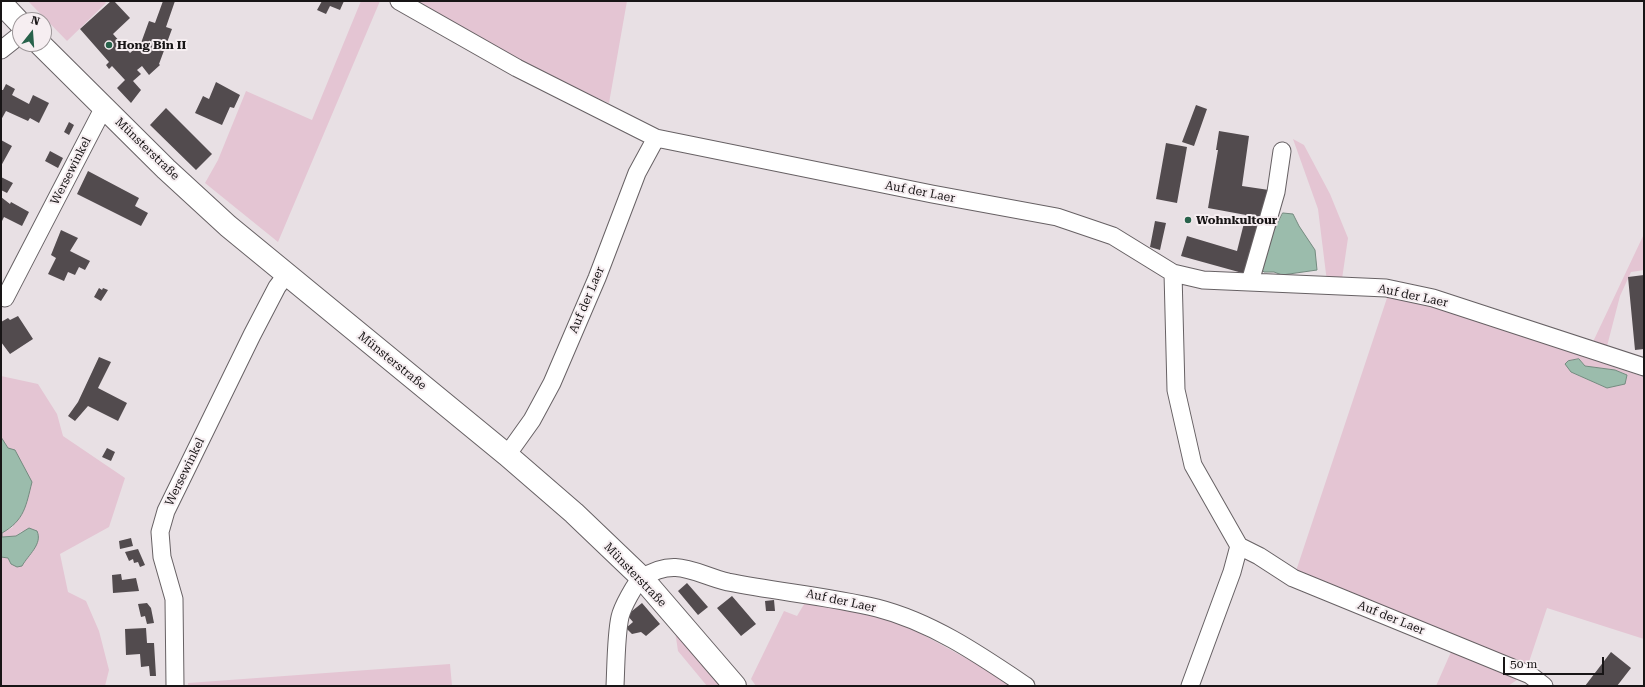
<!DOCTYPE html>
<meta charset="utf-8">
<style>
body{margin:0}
#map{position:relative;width:1645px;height:687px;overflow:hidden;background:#e8e0e4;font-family:"Roboto Serif",serif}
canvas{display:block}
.frame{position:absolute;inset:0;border:2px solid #181516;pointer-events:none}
.north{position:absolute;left:12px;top:12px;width:40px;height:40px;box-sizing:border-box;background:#f6eef1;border:1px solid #9d9799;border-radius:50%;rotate:17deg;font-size:11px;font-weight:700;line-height:16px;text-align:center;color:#181516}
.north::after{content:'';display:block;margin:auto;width:14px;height:18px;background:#28624b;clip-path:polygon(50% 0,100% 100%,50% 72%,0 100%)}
.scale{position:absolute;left:1503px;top:657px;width:101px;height:18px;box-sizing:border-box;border:2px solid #181516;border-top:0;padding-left:5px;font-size:12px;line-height:14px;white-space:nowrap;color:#181516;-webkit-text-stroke:3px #f6eef1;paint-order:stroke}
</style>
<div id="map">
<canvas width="1645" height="687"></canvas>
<div class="frame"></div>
<div class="north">N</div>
<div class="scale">50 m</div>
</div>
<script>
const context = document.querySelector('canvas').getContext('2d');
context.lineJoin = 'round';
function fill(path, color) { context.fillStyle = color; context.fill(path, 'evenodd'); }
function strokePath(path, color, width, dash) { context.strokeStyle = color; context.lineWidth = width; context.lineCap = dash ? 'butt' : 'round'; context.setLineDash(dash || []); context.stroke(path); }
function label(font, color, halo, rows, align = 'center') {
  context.font = font + ' "Roboto Serif",serif'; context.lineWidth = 4; context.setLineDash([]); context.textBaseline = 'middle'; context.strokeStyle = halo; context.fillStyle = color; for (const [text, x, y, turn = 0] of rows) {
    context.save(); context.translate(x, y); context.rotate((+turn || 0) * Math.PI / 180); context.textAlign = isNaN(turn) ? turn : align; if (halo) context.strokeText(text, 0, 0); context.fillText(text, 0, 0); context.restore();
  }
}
const green = new Path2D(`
 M28 1H104L106 3 67 41Z
 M361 1H380L278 242 205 183 218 160 246 91 312 120Z
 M410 1H627L609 103 525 67Z
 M1293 139 1304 145 1330 194 1348 238 1342 279 1327 282 1318 209Z
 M1644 234V270L1631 272 1620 296 1606 350 1591 346Z
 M1388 295 1427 304 1644 377V639L1547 608 1527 668 1295 574ZM1579 359 1585 366 1615 370 1627 375 1625 384 1607 388 1571 372Z
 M1 376 38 384 57 414 63 436 125 478 109 527 60 554 68 592 86 601 99 631 109 670 105 686H1V557L8 558 11 564 22 566 28 555 33 551 22 531 16 536 2 537V533L13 527 8 448 1 437Z
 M806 601 894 619 1017 686H756L751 679 784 611 797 616Z
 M675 631 722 686H707L678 651Z
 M1451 652 1520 678 1508 686H1436Z
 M450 664 452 686H188V683Z`);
const water = new Path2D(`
 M1283 213 1293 214 1299 226 1315 250 1317 270 1282 275 1274 272H1264L1261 269 1264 251Z
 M1579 359 1585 366 1615 370 1627 375 1625 384 1607 388 1571 372 1565 364 1568 361Z
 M1 437 8 448 15 450 32 482C26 505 25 520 2 533V537L16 536 29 528 37 531C43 544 28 555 22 566L17 567 11 564 8 558 1 557Z`);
const building = new Path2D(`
 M111 1H114L130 18 113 34 130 53 141 43 149 21 155 23 163 1H175L166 27 172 29 159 64 160 65 149 75 142 66 137 70 141 74 133 81 141 90 131 103 117 88 125 80 112 66 109 69 106 65 109 62 80 29Z
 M322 1H344L340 10 330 6 326 14 317 10Z
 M216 82 240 95 234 108 230 107 222 125 195 113 203 96 209 99Z
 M6 84 15 89 12 95 29 104 33 95 49 103 39 123 30 118 28 121 6 111 1 120V90H3Z
 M1196 105 1207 109 1194 146 1182 142Z
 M166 108 212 154 196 170 150 125Z
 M69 122 74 125 69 135 64 132Z
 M1219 131 1249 136 1242 186 1269 190 1246 274 1181 256 1187 236 1237 251 1246 215 1208 208 1218 150H1216Z
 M1 140 12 146 1 166Z
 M1166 143 1187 147 1177 203 1156 199Z
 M50 151 63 158 58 168 45 161Z
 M88 171 139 198 135 206 148 213 141 226 77 194Z
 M1 177 13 183 7 193 1 190Z
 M1 197 10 204 11 202 29 212 22 226 4 217 1 223Z
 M1155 221 1166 223 1160 250 1150 247Z
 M61 230 78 238 70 251 90 261 85 270 79 267 75 275 68 272 64 281 48 274 56 258 51 255Z
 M1644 275V349L1635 350 1628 277Z
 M99 288 102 290 103 288 108 290 101 301 94 297Z
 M18 316 33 339 10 354 1 342V322L8 318 10 320Z
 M99 357 111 362 98 388 127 403 118 421 88 406 75 421 68 416 78 402Z
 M107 448 115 452 111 461 102 457Z
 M131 538 133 546 120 549 119 541Z
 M138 549 145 565 140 567 138 562 134 563 133 559 129 561 125 552Z
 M121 574 122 580 136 578 139 591 113 593 112 575Z
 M687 583 708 607 698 615 678 591Z
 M732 596 756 624 741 636 717 608Z
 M774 600 775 611H766L765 601Z
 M147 603 151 608 154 623 147 624 145 616 141 617 138 604Z
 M642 603 660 624 646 636 641 632 632 634 626 628 633 622 627 615Z
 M146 628 147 643H154L156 676H150L149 666 141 667 140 654 126 655 125 629Z
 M1611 652 1631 668 1617 686H1585Z`);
const minor = new Path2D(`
 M399 1 517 68 656 138 932 194 1057 217 1113 236 1173 273 1176 390 1193 465 1239 546 1259 556 1293 578 1530 675 1544 686
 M1 50 20 35
 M1173 273 1203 280 1386 288 1433 298 1644 367
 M1250 282 1276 192 1282 151
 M5 298 104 107
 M507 455 532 420 552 383 597 278 637 173 656 138
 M175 686 174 599 162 557 160 532 166 511 252 335 277 287 286 275
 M615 686C616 666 616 635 620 617 622 608 635 583 642 578 676 556 695 574 728 582 778 592 828 596 877 608 932 622 980 655 1026 686
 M1190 686 1232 572 1239 546`);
const major = new Path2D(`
 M1 3 20 23
 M40 44 166 169 228 226 507 455 574 513 642 578 735 686`);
const markers = [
 [109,45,4,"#28624b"],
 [1188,220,4,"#28624b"]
];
const poiNames = [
 ["Hong Bin II",117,45],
 ["Wohnkultour",1196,220]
];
const streetNames = [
 ["Münsterstraße",147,149,44],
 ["Wersewinkel",71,171,-63],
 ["Auf der Laer",920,192,11],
 ["Auf der Laer",1413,296,12],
 ["Auf der Laer",587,300,-67],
 ["Münsterstraße",392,361,39],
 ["Wersewinkel",185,472,-64],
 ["Münsterstraße",635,575,46],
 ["Auf der Laer",841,601,12],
 ["Auf der Laer",1391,618,22]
];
fill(green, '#e4c5d3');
fill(water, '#9bbcac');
strokePath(water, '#748a7f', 1);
fill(building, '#524b4e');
strokePath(minor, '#676164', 19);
strokePath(major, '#676164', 24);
strokePath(minor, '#fff', 17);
strokePath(major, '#fff', 22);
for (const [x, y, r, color] of markers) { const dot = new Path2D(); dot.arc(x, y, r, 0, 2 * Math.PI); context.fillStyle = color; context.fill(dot); strokePath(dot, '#f6eef1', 1.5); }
label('bold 12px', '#181516', '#f6eef1', poiNames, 'left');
label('12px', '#181516', '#f6eef1', streetNames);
</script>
